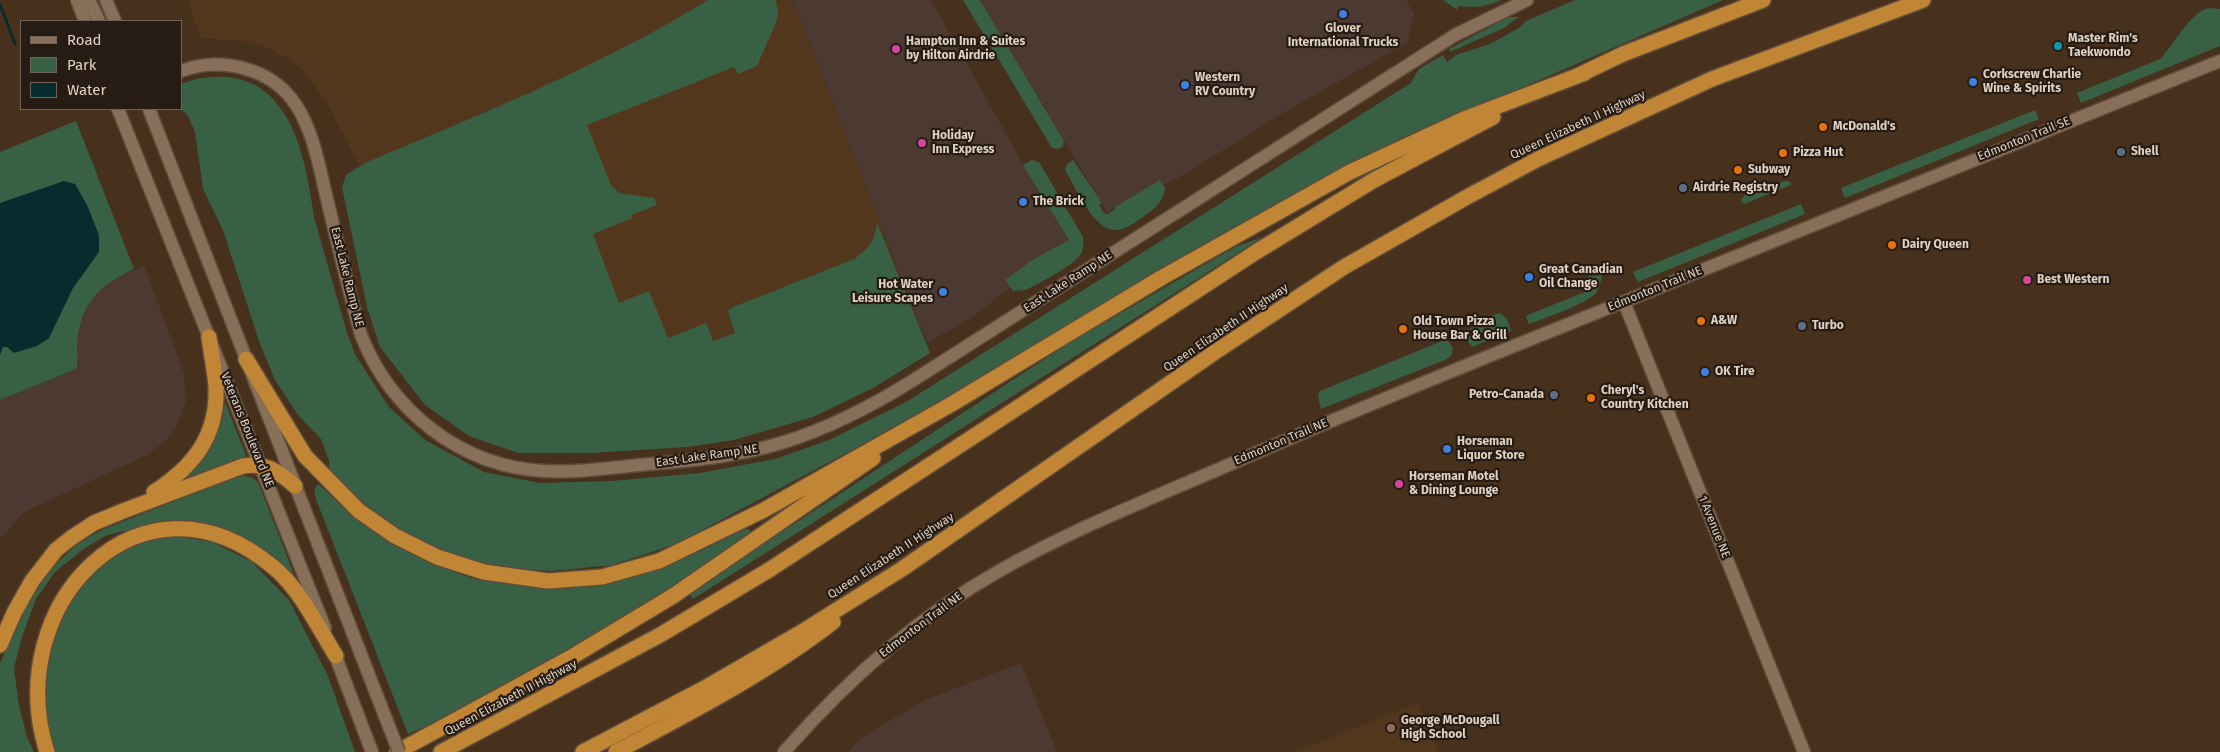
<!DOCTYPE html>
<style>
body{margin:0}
#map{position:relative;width:2220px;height:752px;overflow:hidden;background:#47311d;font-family:"Fira Sans",sans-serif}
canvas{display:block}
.legend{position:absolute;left:20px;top:20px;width:162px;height:90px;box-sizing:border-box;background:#261c13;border:1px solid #70645a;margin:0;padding:6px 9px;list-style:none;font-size:15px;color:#dfd1c4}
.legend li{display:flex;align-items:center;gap:10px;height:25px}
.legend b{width:25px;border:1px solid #70645a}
</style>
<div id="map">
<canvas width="2220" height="752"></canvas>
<ul class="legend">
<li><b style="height:6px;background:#886f59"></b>Road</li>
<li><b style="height:14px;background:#386045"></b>Park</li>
<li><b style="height:14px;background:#082c2e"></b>Water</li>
</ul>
</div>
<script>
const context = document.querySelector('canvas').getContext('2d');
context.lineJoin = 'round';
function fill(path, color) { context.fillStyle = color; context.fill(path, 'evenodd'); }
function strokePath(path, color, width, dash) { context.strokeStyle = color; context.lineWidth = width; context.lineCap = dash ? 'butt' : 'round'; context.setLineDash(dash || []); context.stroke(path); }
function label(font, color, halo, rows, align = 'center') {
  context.font = font + ' "Fira Sans",sans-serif'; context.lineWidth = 4.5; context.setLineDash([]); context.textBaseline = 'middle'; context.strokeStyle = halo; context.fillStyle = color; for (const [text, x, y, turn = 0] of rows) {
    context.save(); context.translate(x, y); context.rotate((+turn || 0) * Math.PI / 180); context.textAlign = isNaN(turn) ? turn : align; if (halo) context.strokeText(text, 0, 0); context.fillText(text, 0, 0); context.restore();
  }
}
const commercial = new Path2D(`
 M793 0H931L1023 164 1070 240 973 317 927 343Z
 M980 0H1406L1414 14 1407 43 1291 108 1180 177 1107 212Z
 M144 266 184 373 186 401 177 426 166 441 145 456 24 512 0 539V400L76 369 79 364 76 345 81 321 83 312 95 294 111 280Z
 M1021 663 1057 752H848L861 738 923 701Z`);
const built = new Path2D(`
 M188 0H793L921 329 820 391 720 425 369 184 327 103 305 73 291 60 261 45 243 41 201 38Z
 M1418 703 1438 752H1295Z`);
const green = new Path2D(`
 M708 0H776L778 12 777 20 757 66 738 74 734 67 587 125 611 185 619 193 654 198 657 205 631 215 632 218 593 234 619 303 649 291 668 338 706 323 713 341 735 333 728 311 731 308 854 259C870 248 874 242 877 223L930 353 873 388 813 417 734 440 687 447 592 453H518L469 436 425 405 380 347 367 307 342 187 346 175 365 163C481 114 600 67 708 0Z
 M963 0H980L1064 141 1063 146 1059 149 1052 148Z
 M1443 0H1501C1486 7 1475 8 1458 6L1457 10Z
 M1575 0H1723L1404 139 863 444 676 544 612 565 551 571 497 567 444 551 387 522 329 474V461L321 439 298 415 275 380 259 341 223 230 203 189 195 132 188 116 181 109V84C198 77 215 75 234 78 294 88 307 166 314 217L347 333 356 356 389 407 425 440 484 472 540 483 612 481 700 473 775 459 829 440 906 402 1411 83 1419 69 1443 55 1447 62 1456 55 1490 44 1519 28 1526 21Z
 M2209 8 2220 9V46L2081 103 2077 93 2160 59C2174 45 2190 12 2209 8Z
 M1508 17H1519L1504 28 1450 52 1449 49Z
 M2035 110 2039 119 1845 198 1841 188Z
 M76 121 134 269C98 286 82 302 77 342 76 352 80 360 76 369L0 400V152Z
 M1032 160 1039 162 1083 237C1083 242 1084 248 1082 252 1075 266 1040 282 1026 290L1013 291 1005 280 1034 259 1069 240 1023 165Z
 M1073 160 1102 203 1099 205 1104 213 1108 214 1115 209V207L1160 180 1165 188C1163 203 1155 208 1143 217 1134 223 1126 230 1115 230 1094 231 1075 186 1065 170L1067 164Z
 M1786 181 1790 182 1791 185 1744 204 1741 202C1745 186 1772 184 1786 181Z
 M1801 204 1805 214 1638 282 1633 272Z
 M1263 237 693 599 689 593 1069 343 1235 247Z
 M1602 275C1601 281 1600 287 1596 293 1587 304 1544 318 1529 324L1526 317 1528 315 1592 289 1588 276Z
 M1500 313 1507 319 1511 331 1472 347 1461 332 1491 321 1490 316Z
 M1447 339 1453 349 1451 356 1445 360 1321 409 1318 396 1320 391Z
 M225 402 247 458 182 482 208 451 218 430Z
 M241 475 253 478 258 482 295 577V585L278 561 252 543 218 527 167 521 107 535 85 548 55 572 36 599 22 637 14 668 19 706 27 737 34 752H0V663L34 591 51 569 77 544 104 529Z
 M318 484 366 526 398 547 435 565 471 578 544 587 645 572 705 549 743 528 750 530 749 535 739 543 640 607 548 661 455 713 408 734 316 499 314 490Z
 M173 536 212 542 252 562 289 600 328 676 355 752H55L50 747 36 711 30 672 40 628 62 588 91 561 135 540Z`);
const water = new Path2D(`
 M64 181 75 184 87 205 99 235V252L73 288 49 338 37 346 14 353 7 347H3L0 355V203Z`);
const stream = new Path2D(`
 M0 4 15 44`);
const tertiary = new Path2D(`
 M181 71C221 56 272 68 296 105 313 131 319 165 326 195 337 241 348 288 361 335 391 411 461 467 545 471 576 473 608 468 639 465 687 461 735 457 781 443 831 428 876 404 920 376L1455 35 1527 0
 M1624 302 1804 752
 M784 752C846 681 916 618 999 571 1071 530 1150 499 1226 466 1342 415 1459 368 1576 321 1791 235 2005 146 2220 61`);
const secondary = new Path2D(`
 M77 0 85 21
 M89 0 99 21
 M106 0 115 21
 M118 109 325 628
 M149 109 388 724
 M332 647 372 752`);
const motorway = new Path2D(`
 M1577 76 1623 54 1763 0
 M246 359 305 456 359 511 395 536 437 557 484 572 548 581 602 577 659 561 764 510 950 405 1161 278 1350 172 1464 119 1585 73
 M154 492C193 467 218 436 216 387 215 371 211 354 209 337
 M0 645 14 613 32 581 56 550 71 538 94 523 123 511 243 466C266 462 279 472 295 486
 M47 752C0 604 142 458 272 566 299 587 318 627 336 656
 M397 752 575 655 673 596 873 458
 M441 752 660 635 769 570 1256 252 1374 180 1493 117
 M583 752 703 689 800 633 902 569 1215 352 1344 267 1467 197 1538 159 1712 79 1923 0
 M616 752C690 713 767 673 833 622`);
const secondaryBridge = new Path2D(`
 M388 724 399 752`);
const markers = [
 [1343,14,5,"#3f7fe0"],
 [2058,46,5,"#0f9aa8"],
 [896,49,5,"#d1479c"],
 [1973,82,5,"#3f7fe0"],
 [1185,85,5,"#3f7fe0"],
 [1823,127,5,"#e8710a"],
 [922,143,5,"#d1479c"],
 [2121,152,5,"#5c6f8a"],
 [1783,153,5,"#e8710a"],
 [1738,170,5,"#e8710a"],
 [1683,188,5,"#5c6f8a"],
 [1023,202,5,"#3f7fe0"],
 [1892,245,5,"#e8710a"],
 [1529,277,5,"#3f7fe0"],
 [2027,280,5,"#d1479c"],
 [943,292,5,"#3f7fe0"],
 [1701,321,5,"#e8710a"],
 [1802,326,5,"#5c6f8a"],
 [1403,329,5,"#e8710a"],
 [1705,372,5,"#3f7fe0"],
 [1554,395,5,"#5c6f8a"],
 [1591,398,5,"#e8710a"],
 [1447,449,5,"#3f7fe0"],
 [1399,484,5,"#d1479c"],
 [1391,728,5,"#8d6e63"]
];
const poiNames = [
 ["Glover",1343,29,"center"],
 ["International Trucks",1343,43,"center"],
 ["Master Rim's",2068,39],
 ["Taekwondo",2068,53],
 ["Hampton Inn & Suites",906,42],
 ["by Hilton Airdrie",906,56],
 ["Corkscrew Charlie",1983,75],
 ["Wine & Spirits",1983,89],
 ["Western",1195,78],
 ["RV Country",1195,92],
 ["McDonald's",1833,127],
 ["Holiday",932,136],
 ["Inn Express",932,150],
 ["Shell",2131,152],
 ["Pizza Hut",1793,153],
 ["Subway",1748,170],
 ["Airdrie Registry",1693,188],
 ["The Brick",1033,202],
 ["Dairy Queen",1902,245],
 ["Great Canadian",1539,270],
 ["Oil Change",1539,284],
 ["Best Western",2037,280],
 ["Hot Water",933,285,"right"],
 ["Leisure Scapes",933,299,"right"],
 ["A&W",1711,321],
 ["Old Town Pizza",1413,322],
 ["House Bar & Grill",1413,336],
 ["Turbo",1812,326],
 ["OK Tire",1715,372],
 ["Cheryl's",1601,391],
 ["Country Kitchen",1601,405],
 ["Petro-Canada",1544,395,"right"],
 ["Horseman",1457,442],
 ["Liquor Store",1457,456],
 ["Horseman Motel",1409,477],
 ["& Dining Lounge",1409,491],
 ["George McDougall",1401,721],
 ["High School",1401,735]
];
const streetNames = [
 ["Queen Elizabeth II Highway",1578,125,-25],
 ["Edmonton Trail SE",2024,139,-22],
 ["East Lake Ramp NE",347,277,76],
 ["East Lake Ramp NE",1068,282,-33],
 ["Edmonton Trail NE",1655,289,-22],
 ["Queen Elizabeth II Highway",1226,328,-34],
 ["Veterans Boulevard NE",247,430,68],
 ["Edmonton Trail NE",1281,442,-23],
 ["East Lake Ramp NE",707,456,-8],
 ["1 Avenue NE",1714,527,68],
 ["Queen Elizabeth II Highway",891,556,-33],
 ["Edmonton Trail NE",921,625,-37],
 ["Queen Elizabeth II Highway",511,698,-28]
];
fill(commercial, '#4c3932');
fill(built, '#53371d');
fill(green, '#386045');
fill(water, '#082c2e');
strokePath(stream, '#082c2e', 3);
strokePath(tertiary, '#5f4d3a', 15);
strokePath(secondary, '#5f4d3a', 15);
strokePath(motorway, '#5f4d3a', 18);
strokePath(tertiary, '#886f59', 12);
strokePath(secondary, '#886f59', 12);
strokePath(motorway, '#c18536', 15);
strokePath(secondaryBridge, '#5f4d3a', 15, []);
strokePath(secondaryBridge, '#886f59', 12);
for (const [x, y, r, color] of markers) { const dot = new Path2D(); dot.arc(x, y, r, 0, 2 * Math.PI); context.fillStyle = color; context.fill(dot); strokePath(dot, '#261c13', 2); }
label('bold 12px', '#dfd1c4', '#261c13', poiNames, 'left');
label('12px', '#dfd1c4', '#261c13', streetNames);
</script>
